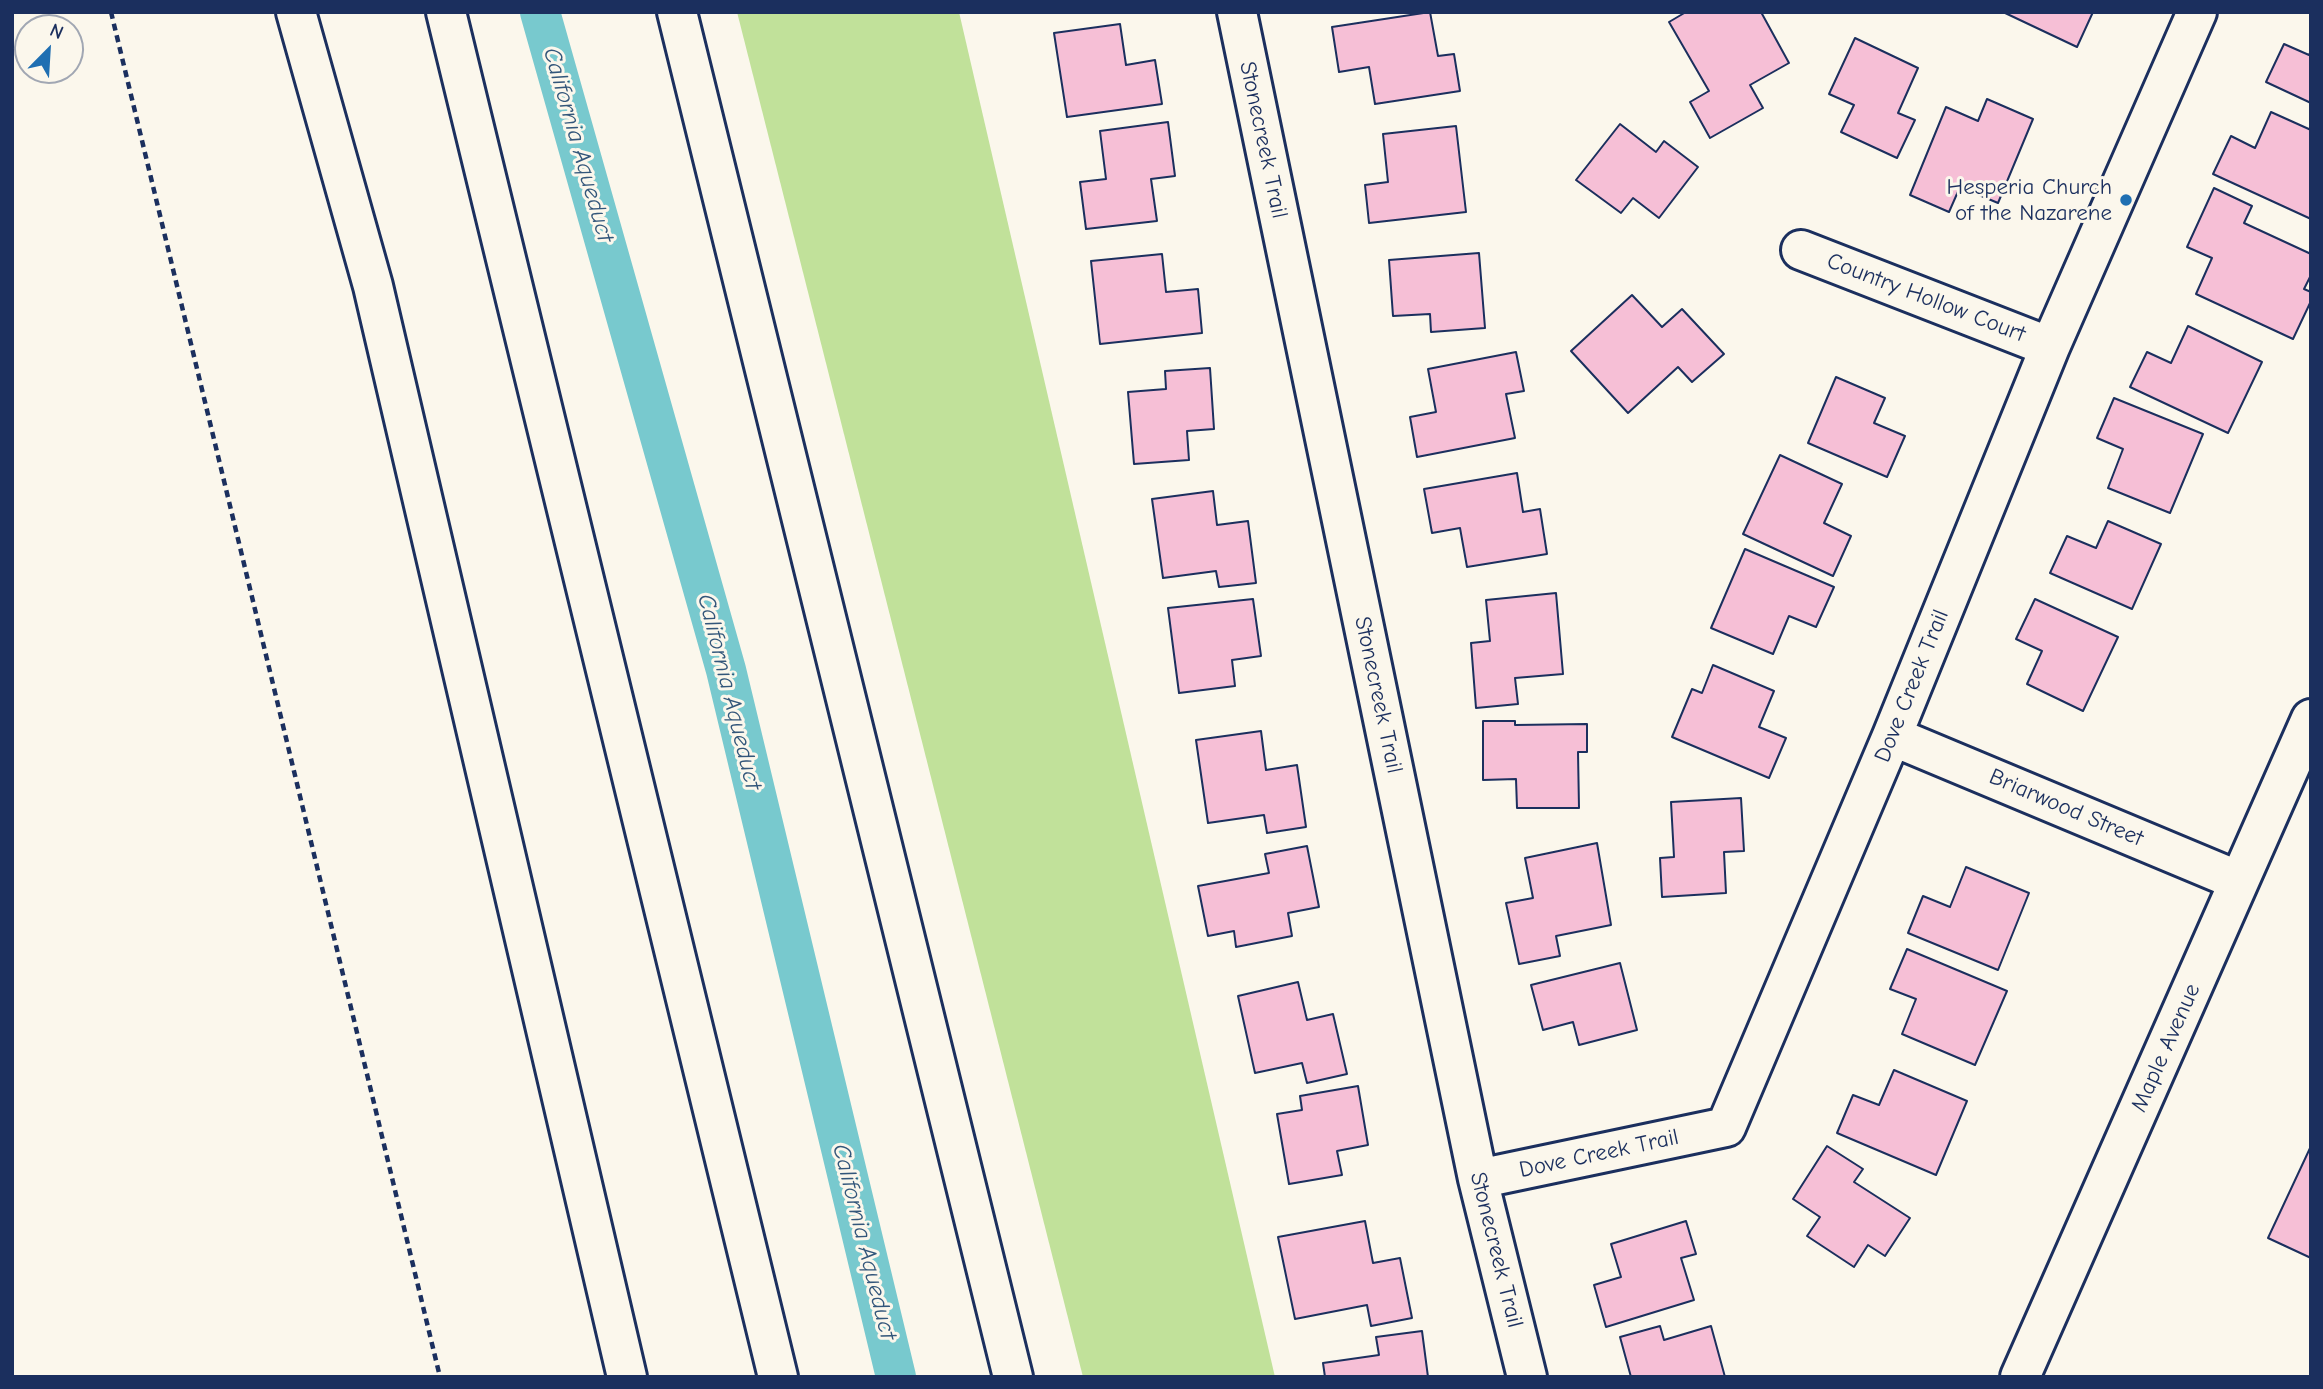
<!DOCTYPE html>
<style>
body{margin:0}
#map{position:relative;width:2323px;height:1389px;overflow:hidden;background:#fbf7ec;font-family:"Comic Neue",sans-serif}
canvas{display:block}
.frame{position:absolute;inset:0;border:14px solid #1b2f5e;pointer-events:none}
.north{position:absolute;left:14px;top:14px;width:70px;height:70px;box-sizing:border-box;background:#fbf7ec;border:2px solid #a1a7b3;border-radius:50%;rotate:24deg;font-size:19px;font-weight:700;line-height:28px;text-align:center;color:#1b2f5e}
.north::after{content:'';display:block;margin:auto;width:24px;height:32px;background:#1f6fb2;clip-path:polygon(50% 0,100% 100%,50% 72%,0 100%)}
</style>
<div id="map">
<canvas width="2323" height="1389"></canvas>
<div class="frame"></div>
<div class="north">N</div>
</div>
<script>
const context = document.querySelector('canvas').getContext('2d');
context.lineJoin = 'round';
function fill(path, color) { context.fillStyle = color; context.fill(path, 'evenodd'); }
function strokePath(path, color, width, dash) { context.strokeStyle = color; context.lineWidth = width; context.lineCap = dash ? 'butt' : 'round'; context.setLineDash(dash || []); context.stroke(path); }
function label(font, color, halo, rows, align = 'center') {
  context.font = font + ' "Comic Neue",sans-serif'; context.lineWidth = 6; context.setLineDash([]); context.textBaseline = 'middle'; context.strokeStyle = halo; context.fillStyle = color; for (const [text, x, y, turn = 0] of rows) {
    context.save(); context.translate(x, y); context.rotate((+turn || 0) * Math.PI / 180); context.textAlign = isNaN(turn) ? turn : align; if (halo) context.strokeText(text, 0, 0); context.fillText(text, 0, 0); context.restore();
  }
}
const green = new Path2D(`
 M737 12H959L1275 1377H1083Z`);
const canal = new Path2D(`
 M540 12 726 670 896 1377`);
const building = new Path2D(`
 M1430 12 1438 56 1454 54 1460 91 1375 104 1369 67 1339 72 1332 27Z
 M1686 12H1761L1789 63 1750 85 1763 108 1710 138 1690 102 1709 91 1669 22Z
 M2003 12H2093L2077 47Z
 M1120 24 1126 65 1155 60 1162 104 1067 117 1054 33Z
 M1855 38 1918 68 1898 113 1915 120 1897 158 1841 132 1854 105 1829 94Z
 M2284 44 2309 55 2311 51V103L2266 82Z
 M1987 99 2033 119 1998 203 1960 187 1949 212 1910 195 1946 107 1978 121Z
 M2271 112 2311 130V219L2213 174 2231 136 2255 148Z
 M1168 122 1175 176 1151 179 1157 221 1086 229 1080 182 1106 179 1100 131Z
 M1620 124 1656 152 1664 141 1698 167 1659 218 1633 198 1621 213 1576 180Z
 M1456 126 1466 212 1369 223 1365 185 1388 182 1383 134Z
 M2214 188 2252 206 2244 223 2311 254V275L2304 289 2311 292V301L2293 339 2196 294 2212 258 2187 247Z
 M1479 253 1485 328 1431 332 1430 314 1393 316 1389 260Z
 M1162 254 1166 292 1198 289 1202 333 1100 344 1091 261Z
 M1632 295 1662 327 1682 309 1724 354 1692 382 1678 367 1628 413 1571 351Z
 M2188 326 2262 362 2228 433 2130 387 2147 352 2171 363Z
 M1516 352 1524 391 1506 394 1515 438 1417 457 1410 417 1436 412 1428 369Z
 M1210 368 1214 429 1187 431 1189 460 1134 464 1128 392 1166 389 1165 371Z
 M1836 377 1885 398 1874 423 1905 436 1887 477 1808 443Z
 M2114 398 2203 434 2170 513 2108 488 2123 449 2097 438Z
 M1780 455 1842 484 1824 523 1851 536 1833 576 1743 534Z
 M1517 473 1523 512 1540 509 1547 554 1467 567 1460 528 1432 533 1424 489Z
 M1213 491 1217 525 1248 521 1256 583 1219 587 1216 571 1163 578 1152 499Z
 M2108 521 2161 544 2132 609 2050 573 2067 536 2096 548Z
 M1745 549 1834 587 1816 627 1789 616 1773 654 1711 628Z
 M1556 593 1563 674 1515 678 1518 704 1476 708 1471 643 1490 641 1486 600Z
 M1253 599 1261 656 1232 660 1235 686 1179 693 1168 608Z
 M2035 599 2118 637 2083 711 2027 684 2042 651 2016 639Z
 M1713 665 1774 691 1759 727 1786 738 1769 778 1672 737 1692 689 1702 693Z
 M1483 721H1515V725L1587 724V752H1578L1579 808H1517L1516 779 1483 780Z
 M1261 731 1266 770 1297 765 1306 827 1267 833 1264 815 1208 823 1196 740Z
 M1741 798 1744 851 1724 852 1726 893 1662 897 1660 858 1674 857 1671 802Z
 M1597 843 1611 925 1556 936 1560 956 1519 964 1506 903 1533 898 1525 858Z
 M1307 846 1319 907 1288 913 1292 936 1236 947 1234 931 1208 936 1198 886 1269 873 1265 854Z
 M1966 867 2029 893 1998 970 1908 933 1923 896 1950 907Z
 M1907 949 2007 991 1975 1065 1902 1034 1916 999 1890 989Z
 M1620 963 1637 1030 1579 1045 1573 1022 1543 1030 1531 985Z
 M1298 982 1307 1020 1333 1014 1347 1074 1307 1083 1302 1063 1255 1073 1238 996Z
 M1894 1070 1967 1101 1936 1175 1837 1133 1853 1095 1879 1105Z
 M1358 1086 1368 1145 1337 1151 1342 1175 1289 1184 1277 1114 1302 1110 1300 1096Z
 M1827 1146 1863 1169 1854 1182 1910 1218 1885 1256 1868 1245 1854 1267 1807 1236 1820 1217 1793 1199Z
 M2311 1146V1258L2268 1238Z
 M1365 1221 1373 1263 1400 1258 1412 1318 1371 1326 1367 1305 1295 1319 1278 1237Z
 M1686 1221 1696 1254 1681 1258 1694 1300 1606 1327 1594 1285 1621 1277 1611 1244Z
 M1660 1326 1664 1340 1711 1326 1725 1377H1631L1620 1337Z
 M1422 1331 1428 1377H1325L1323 1363 1379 1355 1376 1337Z`);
const path = new Path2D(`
 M111 12 440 1377`);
const minor = new Path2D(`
 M296 12 373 286 627 1377
 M446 12 778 1377
 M677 12 1013 1377
 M1237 12 1478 1179 1527 1377
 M1801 250 2050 347
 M1892 736 2239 881
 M1478 1179 1726 1127 1892 736 2050 347 2197 12
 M2020 1377 2311 719`);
const markers = [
 [2126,200,7,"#1f6fb2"]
];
const streetNames = [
 ["Stonecreek Trail",1263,140,78],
 ["Country Hollow Court",1926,298,21],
 ["Dove Creek Trail",1912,686,-68],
 ["Stonecreek Trail",1378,695,78],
 ["Briarwood Street",2066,808,23],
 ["Maple Avenue",2166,1048,-66],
 ["Dove Creek Trail",1599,1154,-12],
 ["Stonecreek Trail",1496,1250,76]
];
const poiNames = [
 ["Hesperia Church",2112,187],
 ["of the Nazarene",2112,213]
];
const waterNames = [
 ["California Aqueduct",578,145,74],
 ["California Aqueduct",729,692,76],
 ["California Aqueduct",864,1242,76]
];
fill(green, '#c1e19a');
strokePath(canal, '#78c9ce', 40);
fill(building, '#f6bfd6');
strokePath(building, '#1b2f5e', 2);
strokePath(minor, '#1b2f5e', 44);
strokePath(path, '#1b2f5e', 4.5, [7, 5]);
strokePath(minor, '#fbf7ec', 38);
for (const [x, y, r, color] of markers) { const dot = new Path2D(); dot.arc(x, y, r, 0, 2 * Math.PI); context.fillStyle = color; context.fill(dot); strokePath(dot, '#fbf7ec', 2.5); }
label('23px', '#1b2f5e', '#fbf7ec', streetNames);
label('23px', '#1b2f5e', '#fbf7ec', poiNames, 'right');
label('italic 24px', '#32567a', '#fbf7ec', waterNames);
</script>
